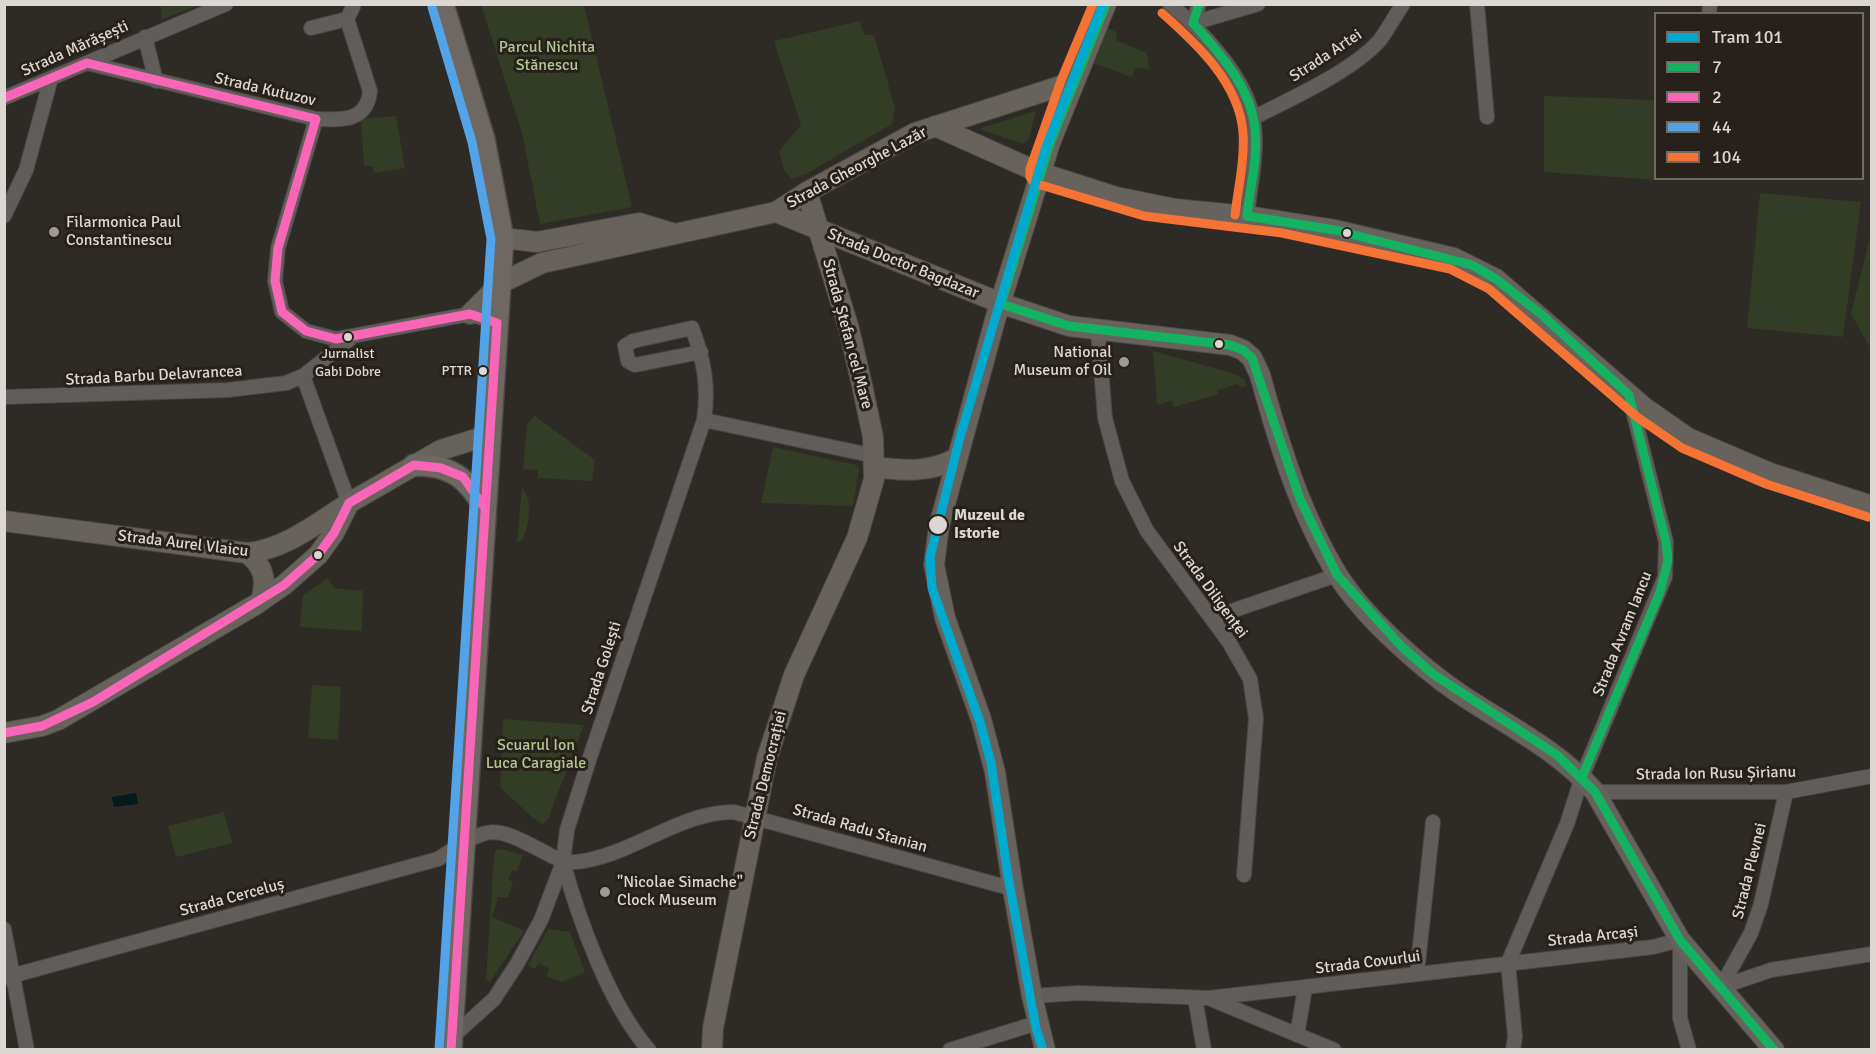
<!DOCTYPE html>
<meta charset="utf-8">
<style>
body{margin:0}
#map{position:relative;width:1876px;height:1054px;overflow:hidden;background:#2e2a26;font-family:Signika,sans-serif}
canvas{display:block}
.frame{position:absolute;inset:0;border:6px solid #ddd7d3;pointer-events:none}
.legend{position:absolute;left:1654px;top:12px;width:210px;height:168px;box-sizing:border-box;background:#28201a;border:2px solid #706964;margin:0;padding:8px 10px;list-style:none;font-size:18px;color:#ddd7d3}
.legend li{display:flex;align-items:center;gap:12px;height:30px}
.legend b{width:30px;border:2px solid #706964}
</style>
<div id="map">
<canvas width="1876" height="1054"></canvas>
<div class="frame"></div>
<ul class="legend">
<li><b style="height:8px;background:#00a9ce"></b>Tram 101</li>
<li><b style="height:8px;background:#13b361"></b>7</li>
<li><b style="height:8px;background:#fa66b7"></b>2</li>
<li><b style="height:8px;background:#53a3e8"></b>44</li>
<li><b style="height:8px;background:#f57335"></b>104</li>
</ul>
</div>
<script>
const context = document.querySelector('canvas').getContext('2d');
context.lineJoin = 'round';
function fill(path, color) { context.fillStyle = color; context.fill(path, 'evenodd'); }
function strokePath(path, color, width, dash) { context.strokeStyle = color; context.lineWidth = width; context.lineCap = dash ? 'butt' : 'round'; context.setLineDash(dash || []); context.stroke(path); }
function label(font, color, halo, rows, align = 'center') {
  context.font = font + ' Signika,sans-serif'; context.lineWidth = 6; context.setLineDash([]); context.textBaseline = 'middle'; context.strokeStyle = halo; context.fillStyle = color; for (const [text, x, y, turn = 0] of rows) {
    context.save(); context.translate(x, y); context.rotate((+turn || 0) * Math.PI / 180); context.textAlign = isNaN(turn) ? turn : align; if (halo) context.strokeText(text, 0, 0); context.fillText(text, 0, 0); context.restore();
  }
}
const green = new Path2D(`
 M160 4H200V5L162 19Z
 M481 5H584L632 207 540 224 522 133Z
 M860 21 864 35H874L895 108 892 124 806 174 792 179 784 170 779 151 801 125 774 41Z
 M1107 27 1117 33 1116 40 1147 53 1149 69 1135 68 1132 77 1090 62Z
 M1544 96 1655 100 1657 180 1544 172Z
 M1036 111 1029 138 1024 144 982 130 981 128Z
 M396 116 405 168 374 173 372 166H364L361 119Z
 M1760 193 1861 202 1843 337 1747 328Z
 M1871 233 1872 349H1871L1851 314Z
 M1153 351 1235 374 1244 379 1247 386 1240 388 1238 384 1217 390 1218 394 1174 407 1171 401 1157 405Z
 M535 416 595 460 592 481 538 478V470L523 469 527 424Z
 M773 447 856 465 859 469 853 506 761 503Z
 M522 487C534 501 529 524 523 539L517 543Z
 M328 578 334 588 363 591 362 631 300 627 303 595Z
 M312 685 341 687 338 740 308 738Z
 M503 719 584 725 548 819 543 824 533 818 500 787Z
 M224 812 232 843 176 857 168 826Z
 M501 849 523 855 517 871 512 870 508 879 513 882 508 897H498L492 917 524 931 490 982 486 980 494 856 496 850Z
 M548 929 570 932 585 972 562 982 546 976 549 969 539 963 535 969 528 965Z`);
const water = new Path2D(`
 M136 793 138 804 114 807 112 797Z`);
const street = new Path2D(`
 M1170 4C1202 31 1246 77 1253 119 1259 149 1250 185 1247 216
 M1477 4 1487 117
 M1709 14 1710 4
 M1193 23 1258 4
 M1193 23 1199 4
 M311 28 347 19
 M145 37 156 81
 M87 63 316 119C341 120 367 122 370 91L347 19 353 7
 M4 98 226 4
 M1253 118C1290 99 1353 71 1380 40 1388 29 1395 16 1403 4
 M316 119 278 248 275 281 282 312 306 331 336 339 470 314 497 323
 M4 216 26 170 51 78
 M1098 331 1105 418 1122 481 1147 531 1229 642 1250 679 1256 718 1244 875
 M303 376 349 503
 M4 397 228 390 286 383 303 376 350 339
 M704 420 875 456
 M1211 618 1337 575
 M1595 792H1786L1872 776
 M563 862C579 920 609 1004 649 1050
 M4 929 27 1050
 M1508 963 1567 824 1582 777 1665 577 1666 542 1629 395
 M1508 963 1515 1036 1513 1050
 M1417 974 1433 822
 M4 978 438 859C491 825 491 824 546 853 556 859 565 863 576 862 632 856 678 812 734 812L1013 889
 M1721 987 1751 933 1761 904 1786 792
 M1721 987 1771 970 1872 954
 M1032 996 1079 993 1209 998 1653 947 1680 940V1018L1689 1050
 M1195 998 1204 1050
 M1211 999 1334 1050
 M1297 1035 1305 988
 M451 1038 494 999 517 964 541 920 563 862 567 830 589 760 704 420C709 387 704 360 692 328L633 341 625 346 628 361 635 365 701 352
 M950 1050 1037 1023`);
const secondary = new Path2D(`
 M935 126 1038 172 1116 197 1175 209 1247 216 1335 230 1454 258 1496 279 1645 408 1688 438 1770 473 1872 506
 M776 212 1003 304 1069 326 1230 345 1243 350 1252 358 1260 375C1279 444 1300 513 1337 574 1363 616 1419 666 1460 694 1508 726 1557 749 1595 792L1680 940 1774 1050
 M503 238 537 242 639 223 672 233
 M470 314 501 283 542 263 776 212 807 192 915 133 1073 82
 M875 467C905 471 929 473 957 458
 M4 521 247 553C286 549 317 523 349 503
 M247 553C264 566 267 580 261 601
 M4 733 42 726 58 720 255 605 284 585 318 555 334 533 349 503 441 450 489 435
 M712 1050 713 1028 767 758 794 675 857 538 874 479 873 437 862 385 849 329 807 192
 M1045 1050 1032 996 1013 889 995 772 981 719 945 618 934 565 939 526 995 320 1050 143 1106 4`);
const primary = new Path2D(`
 M443 4 484 139 503 238 451 1050
 M414 465C451 465 466 477 485 508`);
const bus1 = new Path2D(`
 M1106 4 1050 143 1001 304 1069 326 1230 345 1243 350 1252 358 1300 499 1337 575 1402 647 1433 674 1557 755 1595 792 1680 940 1774 1050
 M1199 4 1193 23C1219 53 1251 87 1255 129 1258 158 1250 187 1247 216L1335 230 1472 265 1496 279 1541 314 1629 395 1666 542 1668 560 1660 592 1582 777`);
const bus2 = new Path2D(`
 M4 98 87 63 316 119 278 248 275 281 282 312 306 331 336 339 470 314 497 323 451 1050
 M4 733 42 726 93 702 284 585 318 555 334 533 349 503 414 465 441 468 463 477 485 508`);
const bus3 = new Path2D(`
 M432 7 472 142 491 239 439 1049`);
const bus4 = new Path2D(`
 M1093 4 1062 78 1030 169V177L1034 183 1144 216 1282 233 1450 269 1489 289 1637 417 1682 448 1766 484 1868 517
 M1162 13C1197 44 1239 83 1243 132 1245 160 1238 188 1235 215`);
const tram1 = new Path2D(`
 M1043 1050 1036 1028 1008 876 991 763 980 722 932 588 930 557 960 437 1046 147 1103 4`);
const markers = [
 [54,232,6,"#a09a96"],
 [1347,233,5,"#ddd7d3"],
 [348,337,5,"#ddd7d3"],
 [1219,344,5,"#ddd7d3"],
 [1124,362,6,"#a09a96"],
 [483,371,5,"#ddd7d3"],
 [938,525,10,"#ddd7d3"],
 [318,555,5,"#ddd7d3"],
 [605,892,6,"#a09a96"]
];
const busNames = [
 ["Jurnalist",348,354],
 ["Gabi Dobre",348,372],
 ["PTTR",472,371,"right"]
];
const parkNames = [
 ["Parcul Nichita",547,48],
 ["Stănescu",547,66],
 ["Scuarul Ion",536,746],
 ["Luca Caragiale",536,764]
];
const streetNames = [
 ["Strada Mărășești",75,49,-24],
 ["Strada Artei",1326,56,-33],
 ["Strada Kutuzov",265,90,13],
 ["Strada Gheorghe Lazăr",857,168,-28],
 ["Strada Doctor Bagdazar",903,264,22],
 ["Strada Ștefan cel Mare",847,334,75],
 ["Strada Barbu Delavrancea",154,376,-3],
 ["Strada Aurel Vlaicu",183,544,7],
 ["Strada Diligenței",1210,590,54],
 ["Strada Avram Iancu",1623,634,-68],
 ["Strada Golești",602,668,-72],
 ["Strada Ion Rusu Șirianu",1716,774,-1],
 ["Strada Democrației",766,775,-76],
 ["Strada Radu Stanian",860,829,16],
 ["Strada Plevnei",1750,871,-76],
 ["Strada Cerceluș",232,898,-15],
 ["Strada Arcași",1593,937,-6],
 ["Strada Covurlui",1368,963,-7]
];
const poiNames = [
 ["Filarmonica Paul",66,223],
 ["Constantinescu",66,241],
 ["National",1112,353,"right"],
 ["Museum of Oil",1112,371,"right"],
 ["\"Nicolae Simache\"",617,883],
 ["Clock Museum",617,901]
];
const stopNames = [
 ["Muzeul de",954,516],
 ["Istorie",954,534]
];
fill(green, '#333d25');
fill(water, '#051a1a');
strokePath(street, '#4a4643', 16);
strokePath(secondary, '#4a4643', 22);
strokePath(primary, '#4a4643', 24);
strokePath(street, '#605d5a', 14);
strokePath(secondary, '#68625d', 20);
strokePath(primary, '#6f6761', 21);
strokePath(bus1, '#13b361', 9);
strokePath(bus2, '#fa66b7', 9);
strokePath(bus3, '#53a3e8', 9);
strokePath(bus4, '#f57335', 9);
strokePath(tram1, '#00a9ce', 9);
for (const [x, y, r, color] of markers) { const dot = new Path2D(); dot.arc(x, y, r, 0, 2 * Math.PI); context.fillStyle = color; context.fill(dot); strokePath(dot, '#28201a', 2); }
label('14px', '#ddd7d3', '#28201a', busNames);
label('16px', '#afc890', '#28201a', parkNames);
label('16px', '#ddd7d3', '#28201a', streetNames);
label('16px', '#ddd7d3', '#28201a', poiNames, 'left');
label('bold 16px', '#ddd7d3', '#28201a', stopNames, 'left');
</script>
